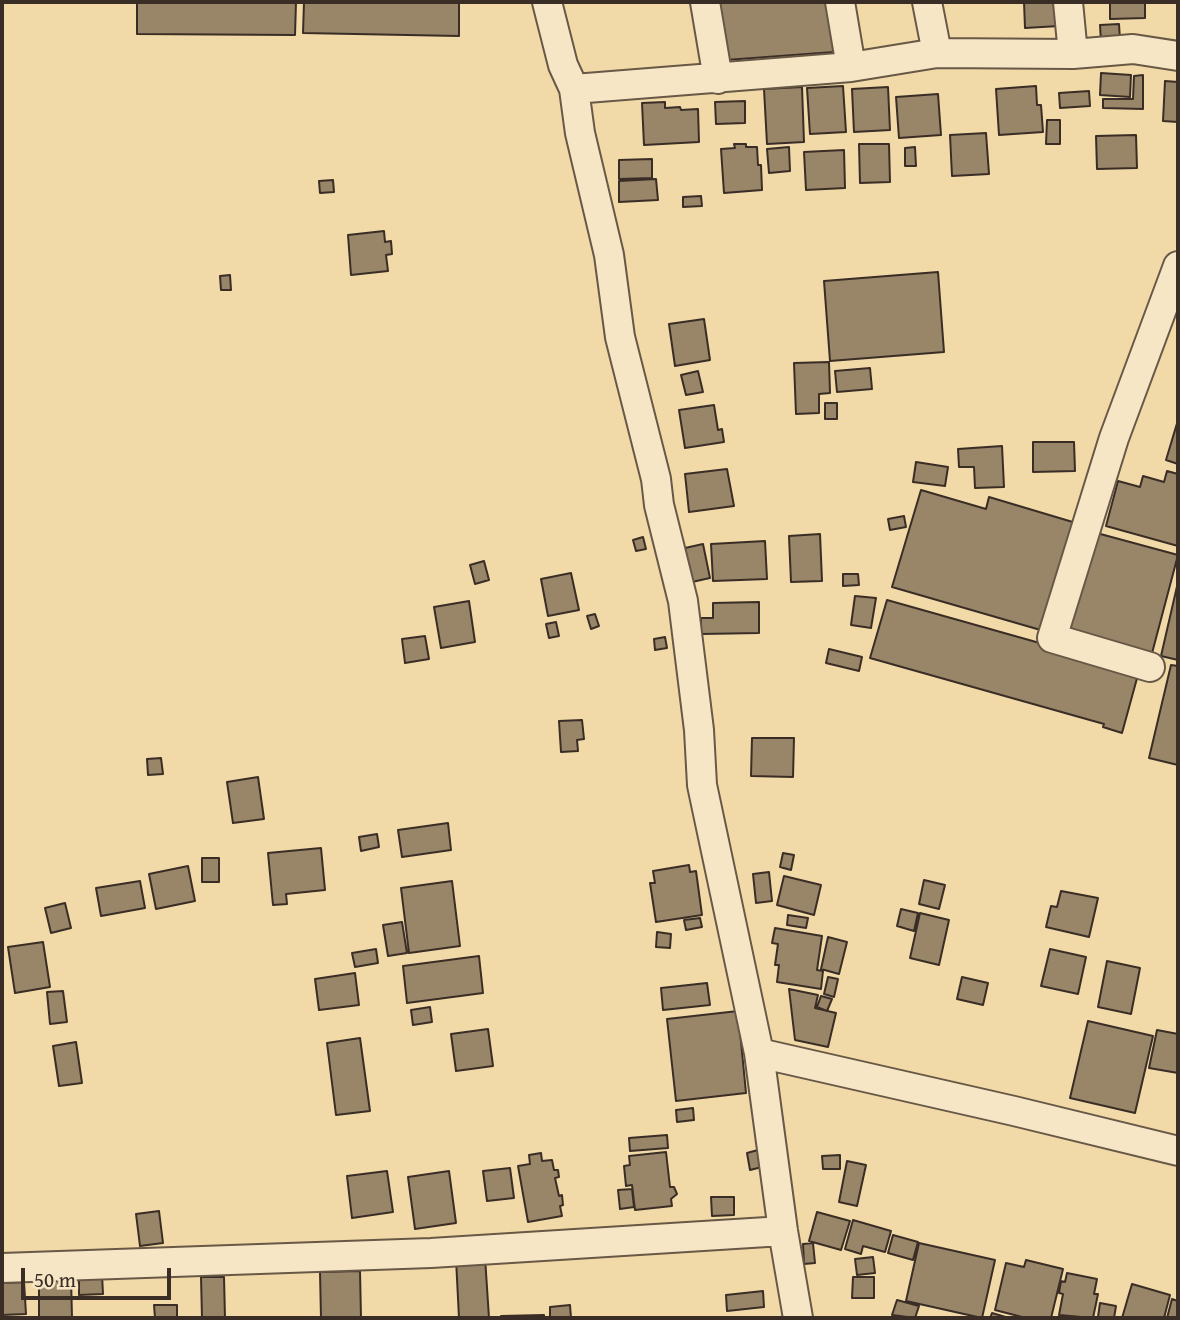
<!DOCTYPE html>
<style>
body{margin:0}
#map{position:relative;width:1180px;height:1320px;overflow:hidden;background:#f1d9a8;font-family:"Gentium Book Plus",serif}
canvas{display:block}
.frame{position:absolute;inset:0;border:4px solid #3a2d25;pointer-events:none}
.scale{position:absolute;left:21px;top:1268px;width:150px;height:32px;box-sizing:border-box;border:4px solid #3a2d25;border-top:0;padding-left:9px;font-size:21px;line-height:24px;white-space:nowrap;color:#3a2d25;-webkit-text-stroke:5px #f6e6c6;paint-order:stroke}
</style>
<div id="map">
<canvas width="1180" height="1320"></canvas>
<div class="frame"></div>
<div class="scale">50 m</div>
</div>
<script>
const context = document.querySelector('canvas').getContext('2d');
context.lineJoin = 'round';
function fill(path, color) { context.fillStyle = color; context.fill(path, 'evenodd'); }
function strokePath(path, color, width, dash) { context.strokeStyle = color; context.lineWidth = width; context.lineCap = dash ? 'butt' : 'round'; context.setLineDash(dash || []); context.stroke(path); }
const building = new Path2D(`
 M137 2H296L295 35 137 34Z
 M304 2H459V36L303 33Z
 M715 2H826L834 52 726 60Z
 M1024 2H1057L1059 26 1025 28Z
 M1110 2H1145V18L1110 19Z
 M1119 24 1120 40 1101 42 1100 25Z
 M1101 73 1131 75 1130 97 1100 95Z
 M1143 75V109L1103 108V99H1133L1134 76Z
 M1165 81 1178 82V122L1163 121Z
 M843 86 846 132 810 134 807 88Z
 M1036 86 1037 105H1041L1043 132 999 135 996 89Z
 M802 87 804 142 767 144 764 89Z
 M888 87 890 130 854 132 852 89Z
 M1089 91 1090 106 1060 108 1059 93Z
 M938 94 941 135 899 138 896 97Z
 M745 101V123L716 124 715 102Z
 M665 102V108L680 107 681 110 698 109 699 142 644 145 642 103Z
 M1047 120H1060V144H1046Z
 M986 133 989 174 952 176 950 135Z
 M1136 135 1137 168 1097 169 1096 136Z
 M734 144H746V147H757L758 165H761L762 190 724 193 721 149 735 148Z
 M859 144H889L890 182 860 183Z
 M789 147 790 171 769 173 767 149Z
 M915 147 916 166H905V148Z
 M844 150 845 188 806 190 804 152Z
 M652 159V178L619 179V160Z
 M656 179 658 200 619 202V181Z
 M333 180 334 192 320 193 319 181Z
 M701 196 702 206 683 207V197Z
 M384 231 385 242 391 241 392 254 386 255 388 271 351 275 348 235Z
 M938 272 944 352 830 361 824 281Z
 M230 275 231 290H221L220 276Z
 M704 319 710 360 675 366 669 324Z
 M829 362 830 393 819 394V413L796 414 794 363Z
 M870 368 872 389 837 392 835 371Z
 M698 371 703 392 686 395 681 375Z
 M825 403H837V419H825Z
 M714 405 718 430 722 429 724 442 685 448 679 410Z
 M1178 420V464L1166 460Z
 M1033 442H1074L1075 471 1033 472Z
 M1002 446 1004 487 975 488 974 467H959L958 449Z
 M916 462 948 467 945 486 913 482Z
 M727 469 734 506 689 512 685 474Z
 M1167 471 1178 474V546L1106 526 1118 481 1140 487 1143 476 1164 482Z
 M921 490 986 509 989 497 1076 523 1044 631 892 587Z
 M904 516 906 527 890 530 888 519Z
 M1093 532 1178 555 1151 657 1065 634Z
 M820 534 822 581 791 582 789 536Z
 M643 537 646 549 636 551 633 540Z
 M765 541 767 579 713 581 711 544Z
 M703 544 710 578 692 582 685 548Z
 M484 561 489 580 475 584 470 565Z
 M571 573 579 610 548 616 541 579Z
 M843 574H858L859 585 843 586Z
 M1178 582V660L1161 656Z
 M855 596 876 598 871 628 851 625Z
 M887 600 1139 671 1122 733 1103 727 1104 724 870 658Z
 M469 601 475 642 441 648 434 607Z
 M759 602V633L701 634V618H713V603Z
 M595 614 599 626 591 629 587 616Z
 M556 622 559 636 549 638 546 624Z
 M425 636 429 659 405 663 402 639Z
 M665 637 667 648 655 650 654 639Z
 M829 649 862 657 859 671 826 663Z
 M1171 665 1178 666V765L1149 758Z
 M582 720 584 739 577 740 578 751 561 752 559 721Z
 M752 738H794L793 777 751 776Z
 M161 758 163 774 148 775 147 759Z
 M258 777 264 819 233 823 227 782Z
 M448 823 451 850 402 857 398 830Z
 M377 834 379 847 361 851 359 837Z
 M321 848 325 890 286 894 287 904 273 905 268 853Z
 M783 853 794 855 791 870 780 867Z
 M202 858H219V882H202Z
 M689 865 690 872 696 871 702 915 656 922 650 883H655L653 871Z
 M188 866 195 901 156 909 149 874Z
 M769 872 772 901 756 903 753 874Z
 M784 876 821 885 814 915 777 905Z
 M924 880 945 885 939 909 919 904Z
 M140 881 145 908 101 916 96 888Z
 M452 881 460 946 409 953 401 888Z
 M1061 891 1098 898 1089 937 1046 927 1051 906 1057 907Z
 M65 903 71 928 51 933 45 908Z
 M901 909 918 913 914 931 897 926Z
 M920 913 949 920 939 965 910 958Z
 M788 915 808 918 806 928 787 925Z
 M700 918 702 927 686 930 684 920Z
 M402 922 407 953 388 956 383 925Z
 M775 928 822 936 817 970 823 971 821 989 777 982 779 965H775L778 944 772 943Z
 M657 932 671 934 670 948 656 947Z
 M828 937 847 942 839 974 821 969Z
 M43 942 50 987 15 993 8 947Z
 M376 949 378 963 355 967 352 953Z
 M1050 949 1086 957 1078 994 1041 986Z
 M479 956 483 993 407 1003 403 966Z
 M1107 961 1140 968 1131 1014 1098 1007Z
 M355 973 359 1005 319 1010 315 979Z
 M828 977 838 979 834 997 824 994Z
 M962 977 988 983 983 1005 957 999Z
 M707 983 710 1005 663 1010 661 988Z
 M789 989 818 995 815 1008 836 1013 828 1047 795 1040Z
 M63 991 67 1022 50 1024 47 992Z
 M821 996 832 999 827 1011 817 1007Z
 M430 1007 432 1022 413 1025 411 1010Z
 M738 1011 746 1093 676 1101 667 1019Z
 M1088 1021 1153 1036 1135 1113 1070 1098Z
 M488 1029 493 1066 456 1071 451 1034Z
 M1157 1030 1178 1034V1073L1149 1068Z
 M360 1038 370 1111 336 1115 327 1043Z
 M76 1042 82 1083 59 1086 53 1046Z
 M693 1108 694 1120 677 1122 676 1110Z
 M667 1135 668 1148 630 1151 629 1138Z
 M758 1150 762 1167 750 1170 747 1153Z
 M666 1152 670 1187H674L677 1194 671 1199 672 1206 635 1210 632 1185 626 1186 624 1166 630 1165 629 1156Z
 M541 1153 542 1161 552 1160 554 1170H558L559 1177 555 1178 559 1196 562 1195 563 1205 560 1206 562 1216 528 1222 518 1166 530 1164 529 1155Z
 M840 1155V1169H823L822 1156Z
 M847 1161 866 1165 857 1206 839 1202Z
 M510 1168 514 1198 487 1201 483 1171Z
 M387 1171 393 1212 352 1218 347 1176Z
 M449 1171 456 1223 415 1229 408 1177Z
 M632 1189 634 1207 620 1209 618 1190Z
 M711 1197H734V1215L712 1216Z
 M159 1211 163 1243 140 1246 136 1214Z
 M817 1212 850 1221 841 1250 809 1241Z
 M853 1220 891 1231 885 1252 863 1246 861 1254 845 1249Z
 M893 1235 918 1242 913 1260 888 1253Z
 M813 1243 815 1263 804 1264 803 1244Z
 M919 1243 995 1260 982 1318 906 1301Z
 M485 1257 489 1318H459L456 1259Z
 M873 1257 875 1273 857 1275 855 1259Z
 M1026 1260 1063 1269 1051 1318H1026L995 1310 1006 1263 1024 1267Z
 M360 1271 361 1318H321L320 1272Z
 M1067 1273 1097 1279 1094 1294H1098L1093 1318 1059 1315 1063 1294 1059 1293 1061 1281 1065 1282Z
 M102 1275 103 1294 79 1295V1276Z
 M71 1277 72 1318H39V1278Z
 M201 1277H224L225 1318H202Z
 M853 1277H874V1298H852Z
 M24 1282 26 1314 2 1315V1283Z
 M1132 1284 1170 1295 1164 1318H1122Z
 M763 1291 764 1307 727 1311 726 1295Z
 M1172 1299 1178 1301V1318H1167Z
 M897 1300 919 1306 915 1318 892 1315Z
 M1100 1303 1116 1306 1114 1318 1098 1317Z
 M154 1305H177V1318H155Z
 M570 1305 571 1318H550V1307Z
 M992 1313 1009 1318H990Z
 M544 1315V1318H501V1316Z`);
const minor = new Path2D(`
 M547 2 563 65 574 89 580 133 609 255 620 337 656 479 659 505 683 601 699 730 702 785 759 1053 783 1231 798 1318
 M705 2 718 79
 M840 2 851 67
 M927 2 937 53
 M1068 2 1073 54
 M574 89 851 67 937 53 1073 54 1133 49 1178 56
 M1150 667 1052 638 1114 438 1178 266
 M759 1053 1014 1111 1178 1151
 M2 1268 431 1253 783 1231`);
fill(building, '#998669');
strokePath(building, '#3a2d25', 2);
strokePath(minor, '#685846', 32);
strokePath(minor, '#f6e6c6', 28);
</script>
